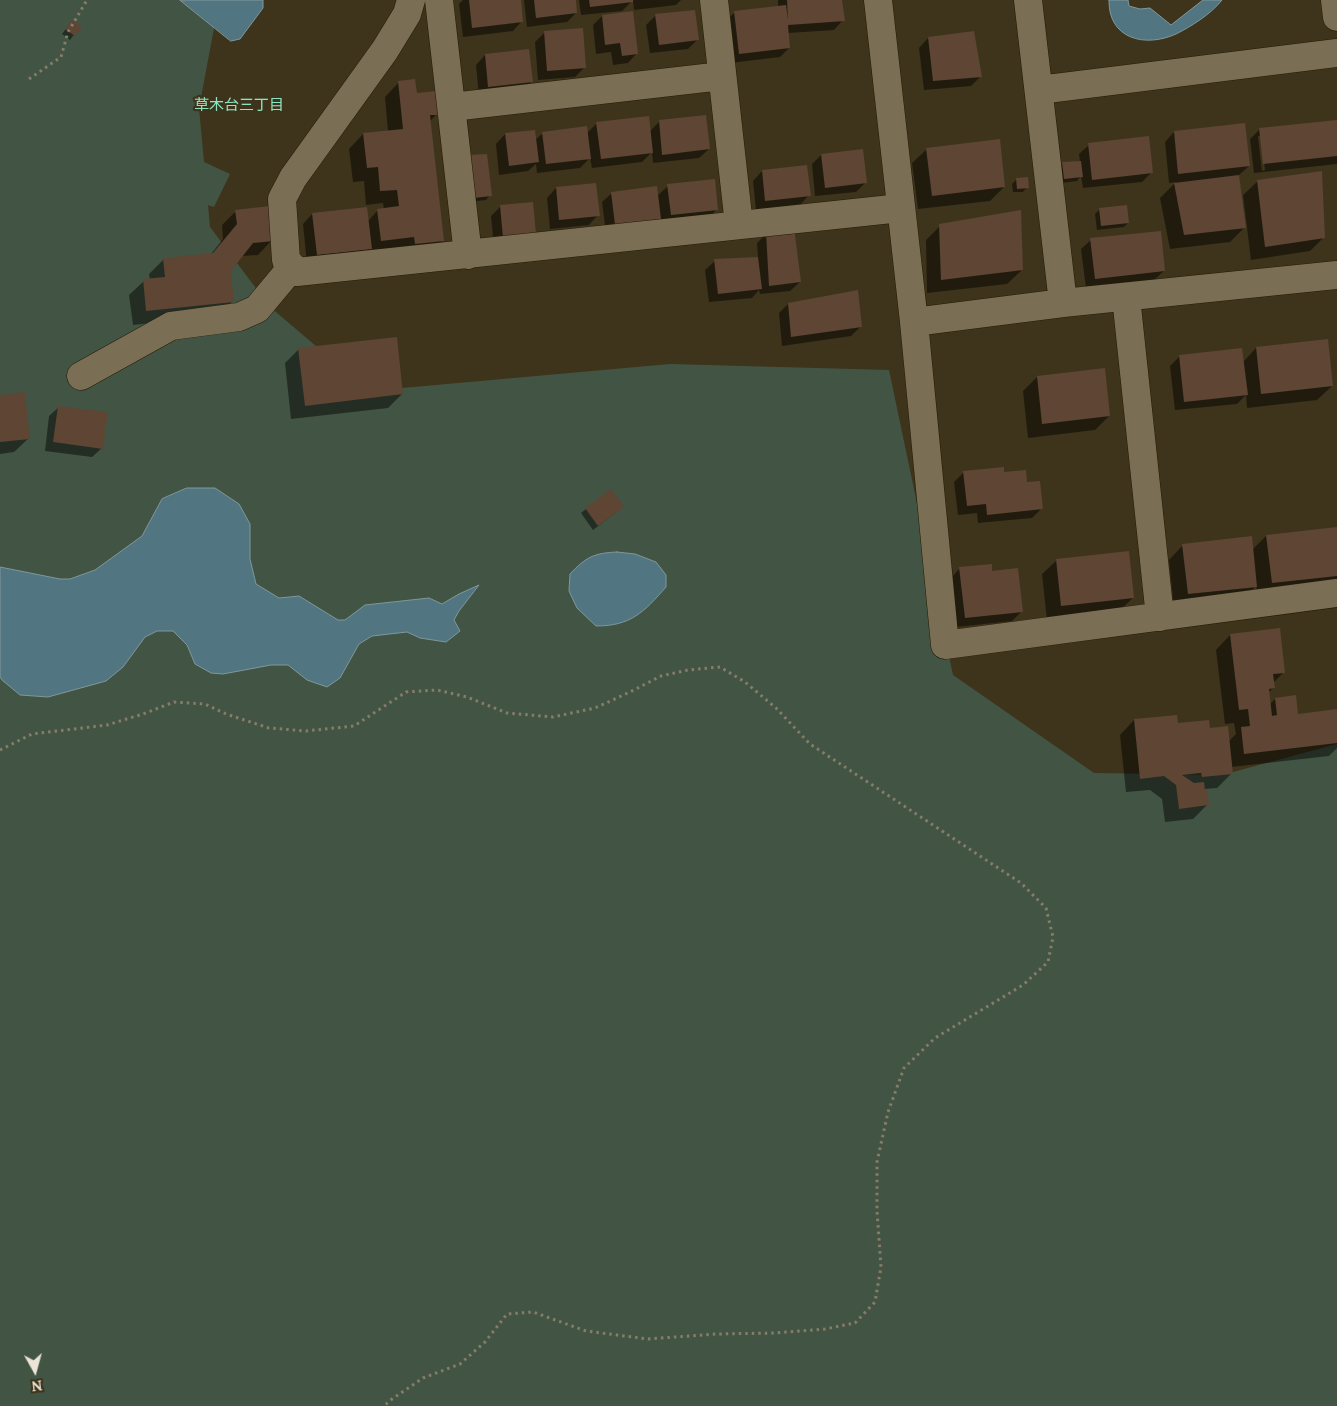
<!DOCTYPE html>
<meta charset="utf-8">
<style>
body{margin:0}
#map{position:relative;width:1337px;height:1406px;overflow:hidden;background:#3e341c;font-family:Lora,serif}
canvas{display:block}
.north{position:absolute;left:10px;top:1346px;width:50px;height:50px;-webkit-text-stroke:4px #3e341c;paint-order:stroke;rotate:173deg;font-size:14px;font-weight:700;line-height:20px;text-align:center;color:#ece5d7}
.north::after{content:'';display:block;margin:auto;width:18px;height:22px;background:#ece5d7;clip-path:polygon(50% 0,100% 100%,50% 72%,0 100%)}
</style>
<div id="map">
<canvas width="1337" height="1406"></canvas>
<div class="north">N</div>
</div>
<script>
const context = document.querySelector('canvas').getContext('2d');
context.lineJoin = 'round';
function fill(path, color) { context.fillStyle = color; context.fill(path, 'evenodd'); }
function strokePath(path, color, width, dash) { context.strokeStyle = color; context.lineWidth = width; context.lineCap = dash ? 'butt' : 'round'; context.setLineDash(dash || []); context.stroke(path); }
function label(font, color, halo, rows, align = 'center') {
  context.font = font + ' Lora,"Noto Sans JP",serif'; context.lineWidth = 4.5; context.setLineDash([]); context.textBaseline = 'middle'; context.strokeStyle = halo; context.fillStyle = color; for (const [text, x, y, turn = 0] of rows) {
    context.save(); context.translate(x, y); context.rotate((+turn || 0) * Math.PI / 180); context.textAlign = isNaN(turn) ? turn : align; if (halo) context.strokeText(text, 0, 0); context.fillText(text, 0, 0); context.restore();
  }
}
const green = new Path2D(`
 M0 0H222L218 7 199 108 204 162 230 174 214 207 208 205 210 227 270 307 369 391 670 364 889 370 953 675 1094 773 1222 775 1337 744V1406H0Z`);
const water = new Path2D(`
 M180 0H263V8L240 39 231 41Z
 M1109 0H1128L1129 6 1140 9 1150 8 1171 25 1203 0H1222C1211 14 1192 26 1176 34 1145 48 1108 39 1109 0Z
 M187 488H215L239 504 250 524V559L256 584 279 598 299 596 338 620H345L365 605 429 598 442 604 459 594 479 585 459 611 454 620 460 631 446 642 420 638 407 632 372 636 359 644 340 678 327 687 307 680 288 665H271L223 674 211 673 195 664 187 645 173 631H157L145 637 123 667 106 681 48 697 20 695 2 680 0 677V567L60 579H70L95 570 142 536 162 499Z
 M617 552 635 554 656 562 666 575V587C644 612 631 626 596 626L577 608 569 591 570 574C586 557 594 553 617 552Z`);
const shadow = new Path2D(`
 M463 0H520L522 21 513 31 463 37 459 4Z
 M524 0H575L576 13 567 22 527 27Z
 M579 0H633L622 11 581 15Z
 M633 0H681L676 5 634 10Z
 M778 0H841L843 20 834 30 788 33 789 48 780 57 730 63 725 22 735 12 778 7Z
 M656 15 697 40 688 49 650 53 646 25Z
 M602 16 637 53 628 63 613 65 611 52 596 54 593 25Z
 M68 26 80 27 70 40 62 34Z
 M545 32 585 67 575 77 538 80 535 42Z
 M928 38 981 76 971 86 924 90 919 48Z
 M485 55 531 82 522 91 479 96 476 65Z
 M399 82 416 95 437 114 430 121 443 241 429 255 307 264 303 224 312 214 368 221 378 210H384L383 203 366 205 364 181 353 182 349 149 363 134 388 132 385 97Z
 M1337 121V164L1254 173 1250 139 1259 130ZM1258 136H1261L1265 170 1262 171Z
 M659 122 709 149 699 158 653 163 652 152 642 162 592 168 590 158 580 168 537 173 536 164 528 171 499 175 496 144 505 134 535 140 543 133H587L597 123 649 132Z
 M1174 132 1249 166 1238 176 1244 228 1230 242 1170 249 1160 198 1176 182 1169 183 1165 142Z
 M1089 145 1152 172 1142 182 1083 188 1081 176 1077 181 1060 183 1059 168 1063 164 1080 162 1079 154Z
 M927 149 1004 187 990 201 918 209 912 163Z
 M821 155 866 182 856 192 815 196 812 164Z
 M464 161 490 195 486 200 469 202Z
 M762 171 809 195 800 205 756 210 753 181Z
 M1016 180 1027 187 1023 192H1013L1012 184Z
 M1258 181 1324 237 1310 251 1251 260 1243 195Z
 M668 186 717 209 708 219 661 224V218L650 228 606 233 602 202 612 193 657 196Z
 M556 188 598 215 589 225 550 229 547 198Z
 M532 203 494 247 491 216 500 207Z
 M1099 210 1128 223 1124 227 1097 230 1095 214Z
 M236 211 272 240 258 255 241 256 229 271 233 301 218 315 133 325 129 295 144 281 150 280 149 274 163 260 211 254 223 239 222 225Z
 M940 226 1022 270 1007 284 927 293 926 240Z
 M767 233 800 282 790 291 760 294 759 290 752 298 709 302 705 270 715 261 758 258 757 243Z
 M1091 240 1164 271 1154 280 1086 288 1081 249Z
 M788 304 861 326 851 336 782 346 779 313Z
 M1256 348 1332 386 1317 400 1247 408 1246 395 1237 404 1175 410 1170 366 1180 356 1243 362Z
 M299 349 402 394 388 408 291 419 285 363Z
 M1037 377 1109 416 1095 430 1028 438 1023 391Z
 M0 396 29 438 14 452 0 454Z
 M59 407 102 448 92 457 45 451 49 416Z
 M964 472 1003 473 1026 483 1041 509 1032 518 978 523 977 513 958 515 954 482Z
 M586 509 618 511 593 530 581 513Z
 M1337 528V588L1258 597 1256 586 1242 600 1174 608 1169 560 1183 545 1252 550 1266 536Z
 M1057 560 1133 598 1118 612 1047 620 1042 574Z
 M960 568 1022 611 1012 621 956 627 951 578Z
 M1230 635 1284 672 1273 683V688L1268 693 1270 704 1275 699 1297 716 1337 711V748L1329 756 1231 767V774L1217 788 1205 789 1207 805 1193 819 1165 822 1162 799 1150 790 1126 792 1120 735 1134 720 1177 724 1209 730 1228 742 1236 734 1234 723 1225 724 1216 650Z`);
const building = new Path2D(`
 M469 0H521L523 22 472 28Z
 M534 0H576L577 13 536 18Z
 M589 0H633V2L590 7Z
 M787 0H842L845 21 788 25 790 48 739 54 734 11 786 5 788 20Z
 M695 10 699 40 659 45 655 14Z
 M633 11 638 54 622 56 620 43 605 45 602 15Z
 M72 20 82 27 75 36 65 29Z
 M583 28 586 68 547 71 544 31Z
 M974 31 982 77 933 81 928 37Z
 M529 49 533 82 488 87 485 54Z
 M415 79 417 93 436 91 438 115H430L444 241 415 244 414 237 381 241 377 209 399 206 397 190 380 191 378 167 367 168 363 133 403 129 398 81Z
 M706 115 710 149 662 155 659 120Z
 M649 116 653 153 601 159 596 122Z
 M1337 120V156L1263 164 1259 128Z
 M1245 123 1250 166 1178 174 1174 131Z
 M587 126 591 159 546 164 542 132Z
 M535 130 539 162 509 166 505 133Z
 M1149 136 1153 173 1092 180 1088 143Z
 M1000 139 1005 187 932 196 926 148Z
 M863 149 867 183 825 188 821 154Z
 M487 154 492 196 473 198 468 155Z
 M1081 161 1083 177 1064 179 1062 162Z
 M807 165 811 196 765 201 762 170Z
 M1322 171 1325 238 1265 247 1257 180Z
 M1239 175 1246 228 1184 235 1174 183Z
 M1028 177 1029 188 1017 189 1016 178Z
 M715 179 718 210 671 215 667 184Z
 M596 183 600 216 559 220 556 187Z
 M657 186 661 219 615 225 611 192Z
 M533 202 536 234 503 238 500 205Z
 M1127 205 1129 223 1101 226 1099 208Z
 M270 206 274 241 253 243 231 271 234 302 146 311 143 279 165 277 163 258 213 253 237 224 235 210Z
 M367 207 372 249 317 255 312 213Z
 M1021 210 1023 270 941 280 939 224Z
 M794 227 801 282 769 286 766 232Z
 M1161 231 1165 271 1095 279 1090 238Z
 M758 257 762 289 718 294 714 259Z
 M858 290 862 327 791 337 788 303Z
 M397 337 403 394 305 406 298 348Z
 M1328 339 1333 386 1261 394 1256 347Z
 M1242 348 1248 395 1184 402 1179 355Z
 M1105 368 1110 416 1042 424 1037 376Z
 M25 392 30 439 0 442V395Z
 M58 406 108 412 103 449 53 442Z
 M1004 467V472L1026 470 1027 482 1040 481 1043 509 987 515 986 504 967 506 963 471Z
 M611 489 624 507 598 526 585 508Z
 M1337 527V576L1272 583 1266 535Z
 M1252 536 1257 587 1188 594 1182 544Z
 M1129 551 1134 598 1061 606 1056 559Z
 M992 564V571L1018 568 1023 612 965 618 959 567Z
 M1280 628 1285 673 1273 674 1275 688 1269 689 1272 716 1277 715 1275 698 1296 695 1298 714 1337 709V743L1244 754 1241 727 1250 726 1248 709 1239 710 1230 634Z
 M1177 715 1178 723 1209 720 1210 728 1228 726 1233 774 1202 777 1201 773 1182 775 1194 783 1204 782 1205 790 1207 789 1209 805 1179 809 1176 785 1164 776 1140 779 1134 719Z`);
const path = new Path2D(`
 M183 0H188
 M29 79 61 57 68 32 87 0
 M0 750 32 734 107 725 143 714 174 702 205 704 226 714 269 728 306 731 354 726 406 692 437 690 467 697 507 713 553 717 595 708 630 692 661 676 688 670 720 667 745 682 776 708 810 744 1021 883 1046 908 1053 937 1048 962 1023 985 935 1038 904 1068 888 1112 877 1162V1211L881 1267 875 1302 855 1323 825 1329 775 1333 716 1334 648 1339 586 1331 533 1312 507 1314 485 1342 460 1364 423 1378 392 1399 384 1406`);
const street = new Path2D(`
 M411 0 407 14 385 50 293 178 282 199 286 260 297 272 901 208
 M439 0 468 255
 M714 0 739 225
 M878 0 914 322 945 645 1337 593
 M1028 0 1063 303
 M1335 0 1337 17
 M1039 90 1337 53
 M452 107 722 76
 M1126 297 1160 617
 M914 322 1063 303 1337 275
 M81 376 171 326 239 317 257 309 292 267`);
const neighbourhoodNames = [
 ["草木台三丁目",239,106]
];
fill(green, '#425544');
fill(water, '#527681');
strokePath(water, '#80979b', 1);
fill(shadow, '#0007');
fill(building, '#5e4534');
strokePath(street, '#251b04', 29);
strokePath(path, '#867d69', 3, [2.5, 4]);
strokePath(street, '#7a6f55', 28);
label('15px', '#8be5c3', '#3e341c', neighbourhoodNames);
</script>
